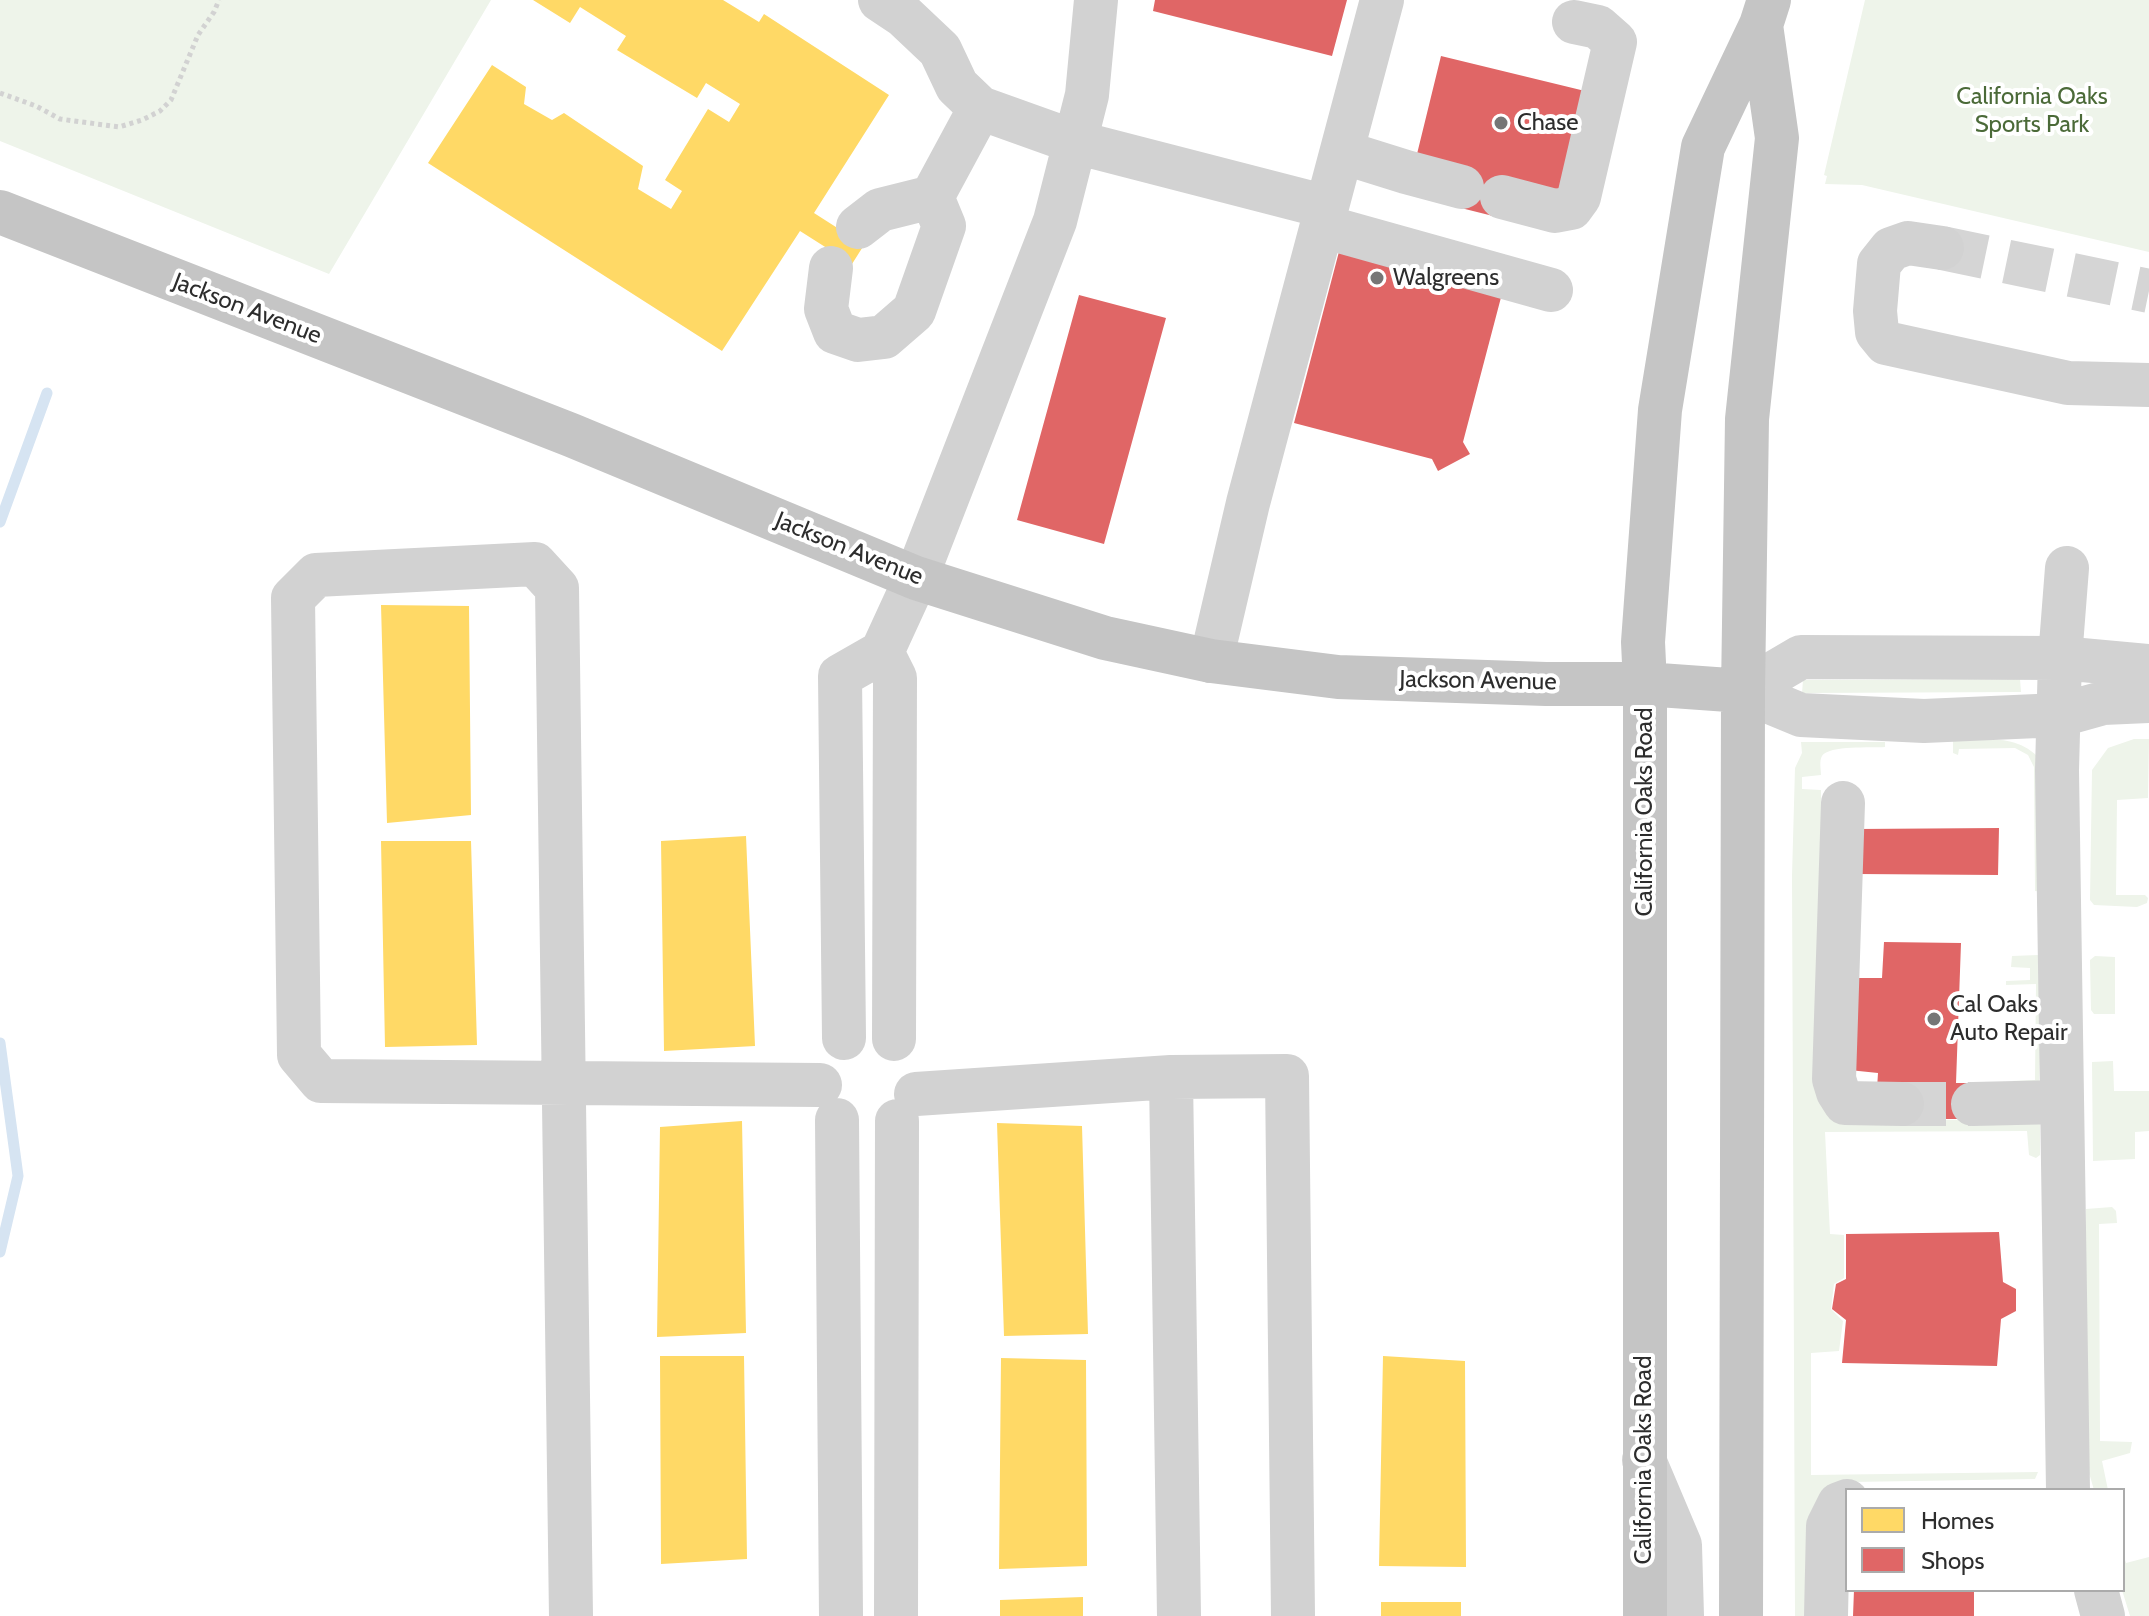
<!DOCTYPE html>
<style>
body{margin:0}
#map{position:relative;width:2149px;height:1616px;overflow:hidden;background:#fff;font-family:Cabin,sans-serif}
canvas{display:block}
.legend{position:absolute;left:1845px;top:1488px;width:280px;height:104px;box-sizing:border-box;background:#fff;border:2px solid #ababab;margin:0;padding:10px 14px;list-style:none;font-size:24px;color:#2d2d2d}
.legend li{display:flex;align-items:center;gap:16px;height:40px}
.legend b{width:40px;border:2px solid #ababab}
</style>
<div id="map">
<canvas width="2149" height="1616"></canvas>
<ul class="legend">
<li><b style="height:22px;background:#ffd966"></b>Homes</li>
<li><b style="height:22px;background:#e06666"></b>Shops</li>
</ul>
</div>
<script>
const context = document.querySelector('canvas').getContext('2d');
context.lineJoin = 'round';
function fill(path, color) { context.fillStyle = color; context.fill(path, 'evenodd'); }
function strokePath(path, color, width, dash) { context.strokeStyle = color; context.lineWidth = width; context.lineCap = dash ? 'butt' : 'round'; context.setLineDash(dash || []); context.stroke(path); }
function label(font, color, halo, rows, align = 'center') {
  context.font = font + ' Cabin,sans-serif'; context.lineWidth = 8; context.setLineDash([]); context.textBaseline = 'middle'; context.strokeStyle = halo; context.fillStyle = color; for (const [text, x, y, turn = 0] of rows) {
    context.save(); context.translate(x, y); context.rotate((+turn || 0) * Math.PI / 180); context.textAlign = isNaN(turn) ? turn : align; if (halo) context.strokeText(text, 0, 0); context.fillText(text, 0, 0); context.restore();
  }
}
const green = new Path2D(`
 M0 0H491L329 274 0 141Z
 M1865 0H2149V252L1862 185 1825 184 1827 176 1824 175Z
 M2020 679 2021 692 1802 693 1803 680Z
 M1953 739C1983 740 2015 734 2037 756L2041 892 2035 891 2034 767 2028 755 2015 748 1959 749 1958 755 1953 753Z
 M2134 739H2149L2148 798 2117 800 2116 895H2145L2148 898 2147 903 2137 907 2094 905 2090 900 2092 770 2108 748Z
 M1801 742H1885V747C1872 748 1829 745 1822 756 1819 761 1821 769 1821 775L1802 777V789L1821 790 1822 1093 1901 1120H1973L2040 1116V1155L2036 1158 2029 1155 2027 1131 1825 1132 1830 1234 1844 1235V1278L1834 1284 1831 1309 1843 1321 1839 1351 1811 1353V1475L2038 1472 2035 1479 1852 1482 1812 1616H1795L1792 876 1795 768 1802 753Z
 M2038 955 2042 959 2039 1091 2011 1081 2035 1080 2036 984 2006 985V981L2030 980V968L2011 967 2012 956Z
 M2095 956 2115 957V1014H2094L2091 1010 2090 960Z
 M2113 1061 2114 1091H2149V1131L2135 1132V1159L2093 1161 2092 1062Z
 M2112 1207 2116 1211 2117 1223 2099 1224 2100 1441 2132 1442 2130 1453 2102 1461 2108 1490H2094L2085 1459 2086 1209Z
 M2123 1553 2126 1563 2149 1557V1616H2130L2122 1590Z`);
const homes = new Path2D(`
 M533 0H723L759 22 764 14 889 95 814 213 864 245 852 264 800 231 722 351 428 163 492 65 526 87 524 104 552 120 564 113 643 166 638 189 671 209 682 191 665 180 708 109 729 122 740 104 706 83 697 98 617 50 626 36 580 7 570 23Z
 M381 605 469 606 471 815 387 823Z
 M746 836 755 1046 664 1051 661 841Z
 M381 841H471L477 1045 385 1047Z
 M742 1121 746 1333 657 1337 660 1127Z
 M997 1123 1082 1126 1088 1334 1004 1336Z
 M660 1356H744L747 1559 661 1564Z
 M1383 1356 1465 1361 1466 1567 1379 1566Z
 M1001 1358 1086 1360 1087 1566 999 1569Z
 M1083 1597V1616H1000V1600Z
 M1381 1602H1461V1616H1381Z`);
const shops = new Path2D(`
 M1155 0H1347L1332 56 1153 11Z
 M1441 56 1585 91 1559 194 1497 217 1457 207 1417 154Z
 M1341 244 1504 286 1463 442 1470 454 1438 471 1432 459 1294 423Z
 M1079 295 1166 318 1104 544 1017 520Z
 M1999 828 1998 875 1858 874 1857 829Z
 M1884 942 1961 943 1956 1083H1973V1119H1901L1877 1089 1878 1073 1849 1070 1851 978H1882Z
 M1999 1232 2003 1282 2016 1289V1311L2001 1319 1997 1366 1842 1363 1846 1320 1832 1309 1836 1284 1846 1279V1234Z
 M1854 1590H1974V1616H1853Z`);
const stream = new Path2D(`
 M0 522 47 393
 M0 1043 18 1176 0 1252`);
const minorTunnel = new Path2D(`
 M1942 248 2149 291
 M1902 1104H1973`);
const path = new Path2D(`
 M0 93 36 106 60 119 119 127 142 120 160 111 171 100 198 35 214 12 219 0`);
const minor = new Path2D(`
 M880 0 904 16 940 50 957 86 980 108 1075 142 1327 207
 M1342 152 1406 172 1462 187
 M1502 197 1555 211 1571 208 1579 197 1615 42 1598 27 1574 22
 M1322 226 1551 290
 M858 227 880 210 932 197 980 108
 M1942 248 1908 243 1891 249 1879 264 1875 311 1877 332 1886 343 2068 383 2149 385
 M831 268 826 309 835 332 858 340 884 337 914 311 944 226 932 197
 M2067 568 2060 658 2057 770 2068 1490
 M882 652 895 678 894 1039
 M1211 661 1248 503 1382 0
 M1743 691 1801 657 2060 658 2149 666
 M1743 691 1801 715 1924 721 2060 715 2103 703 2149 701
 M1843 803 1834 1079 1838 1092 1845 1103 1902 1104
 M844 1038 840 676 882 652 916 578 1055 221 1087 95 1096 0
 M1171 1077 1179 1616
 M916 1094 1171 1077 1287 1076 1293 1616
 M1973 1104 2060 1102
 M837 1120 841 1616
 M1644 1460 1680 1545 1682 1616
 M2096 1590 2103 1616
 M571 1616 557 588 535 564 316 575 293 598 299 1055 321 1081 820 1085
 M896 1616 897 1121
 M1826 1616 1828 1526 1839 1504 1847 1501`);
const major = new Path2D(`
 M0 212 571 435 916 578 1105 638 1211 661 1338 677 1546 684H1645L1743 691
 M1645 1616V684L1643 642 1660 410 1703 147 1761 25 1769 0
 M1741 1616 1743 691 1747 419 1777 138 1761 25`);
const markers = [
 [1501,123,8,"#767676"],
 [1377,278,8,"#767676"],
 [1934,1019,8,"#767676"]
];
const parkNames = [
 ["California Oaks",2032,97],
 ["Sports Park",2032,125]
];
const poiNames = [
 ["Chase",1517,123],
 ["Walgreens",1393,278],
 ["Cal Oaks",1950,1005],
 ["Auto Repair",1950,1033]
];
const streetNames = [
 ["Jackson Avenue",247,309,21],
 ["Jackson Avenue",849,549,22],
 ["Jackson Avenue",1478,681,1],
 ["California Oaks Road",1645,812,-90],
 ["California Oaks Road",1644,1460,-90]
];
fill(green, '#eef4ea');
fill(homes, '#ffd966');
fill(shops, '#e06666');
strokePath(stream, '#d6e4f2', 11);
strokePath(minorTunnel, '#d5d5d5', 44, [44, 22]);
strokePath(path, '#d2d2d2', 5, [4, 4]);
strokePath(minor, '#d2d2d2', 44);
strokePath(major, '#c5c5c5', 44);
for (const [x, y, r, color] of markers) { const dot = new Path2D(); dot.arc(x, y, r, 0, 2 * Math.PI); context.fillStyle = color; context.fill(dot); strokePath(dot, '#fff', 3); }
label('24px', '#4b6a38', '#fff', parkNames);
label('24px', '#2d2d2d', '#fff', poiNames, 'left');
label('24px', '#2d2d2d', '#fff', streetNames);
</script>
